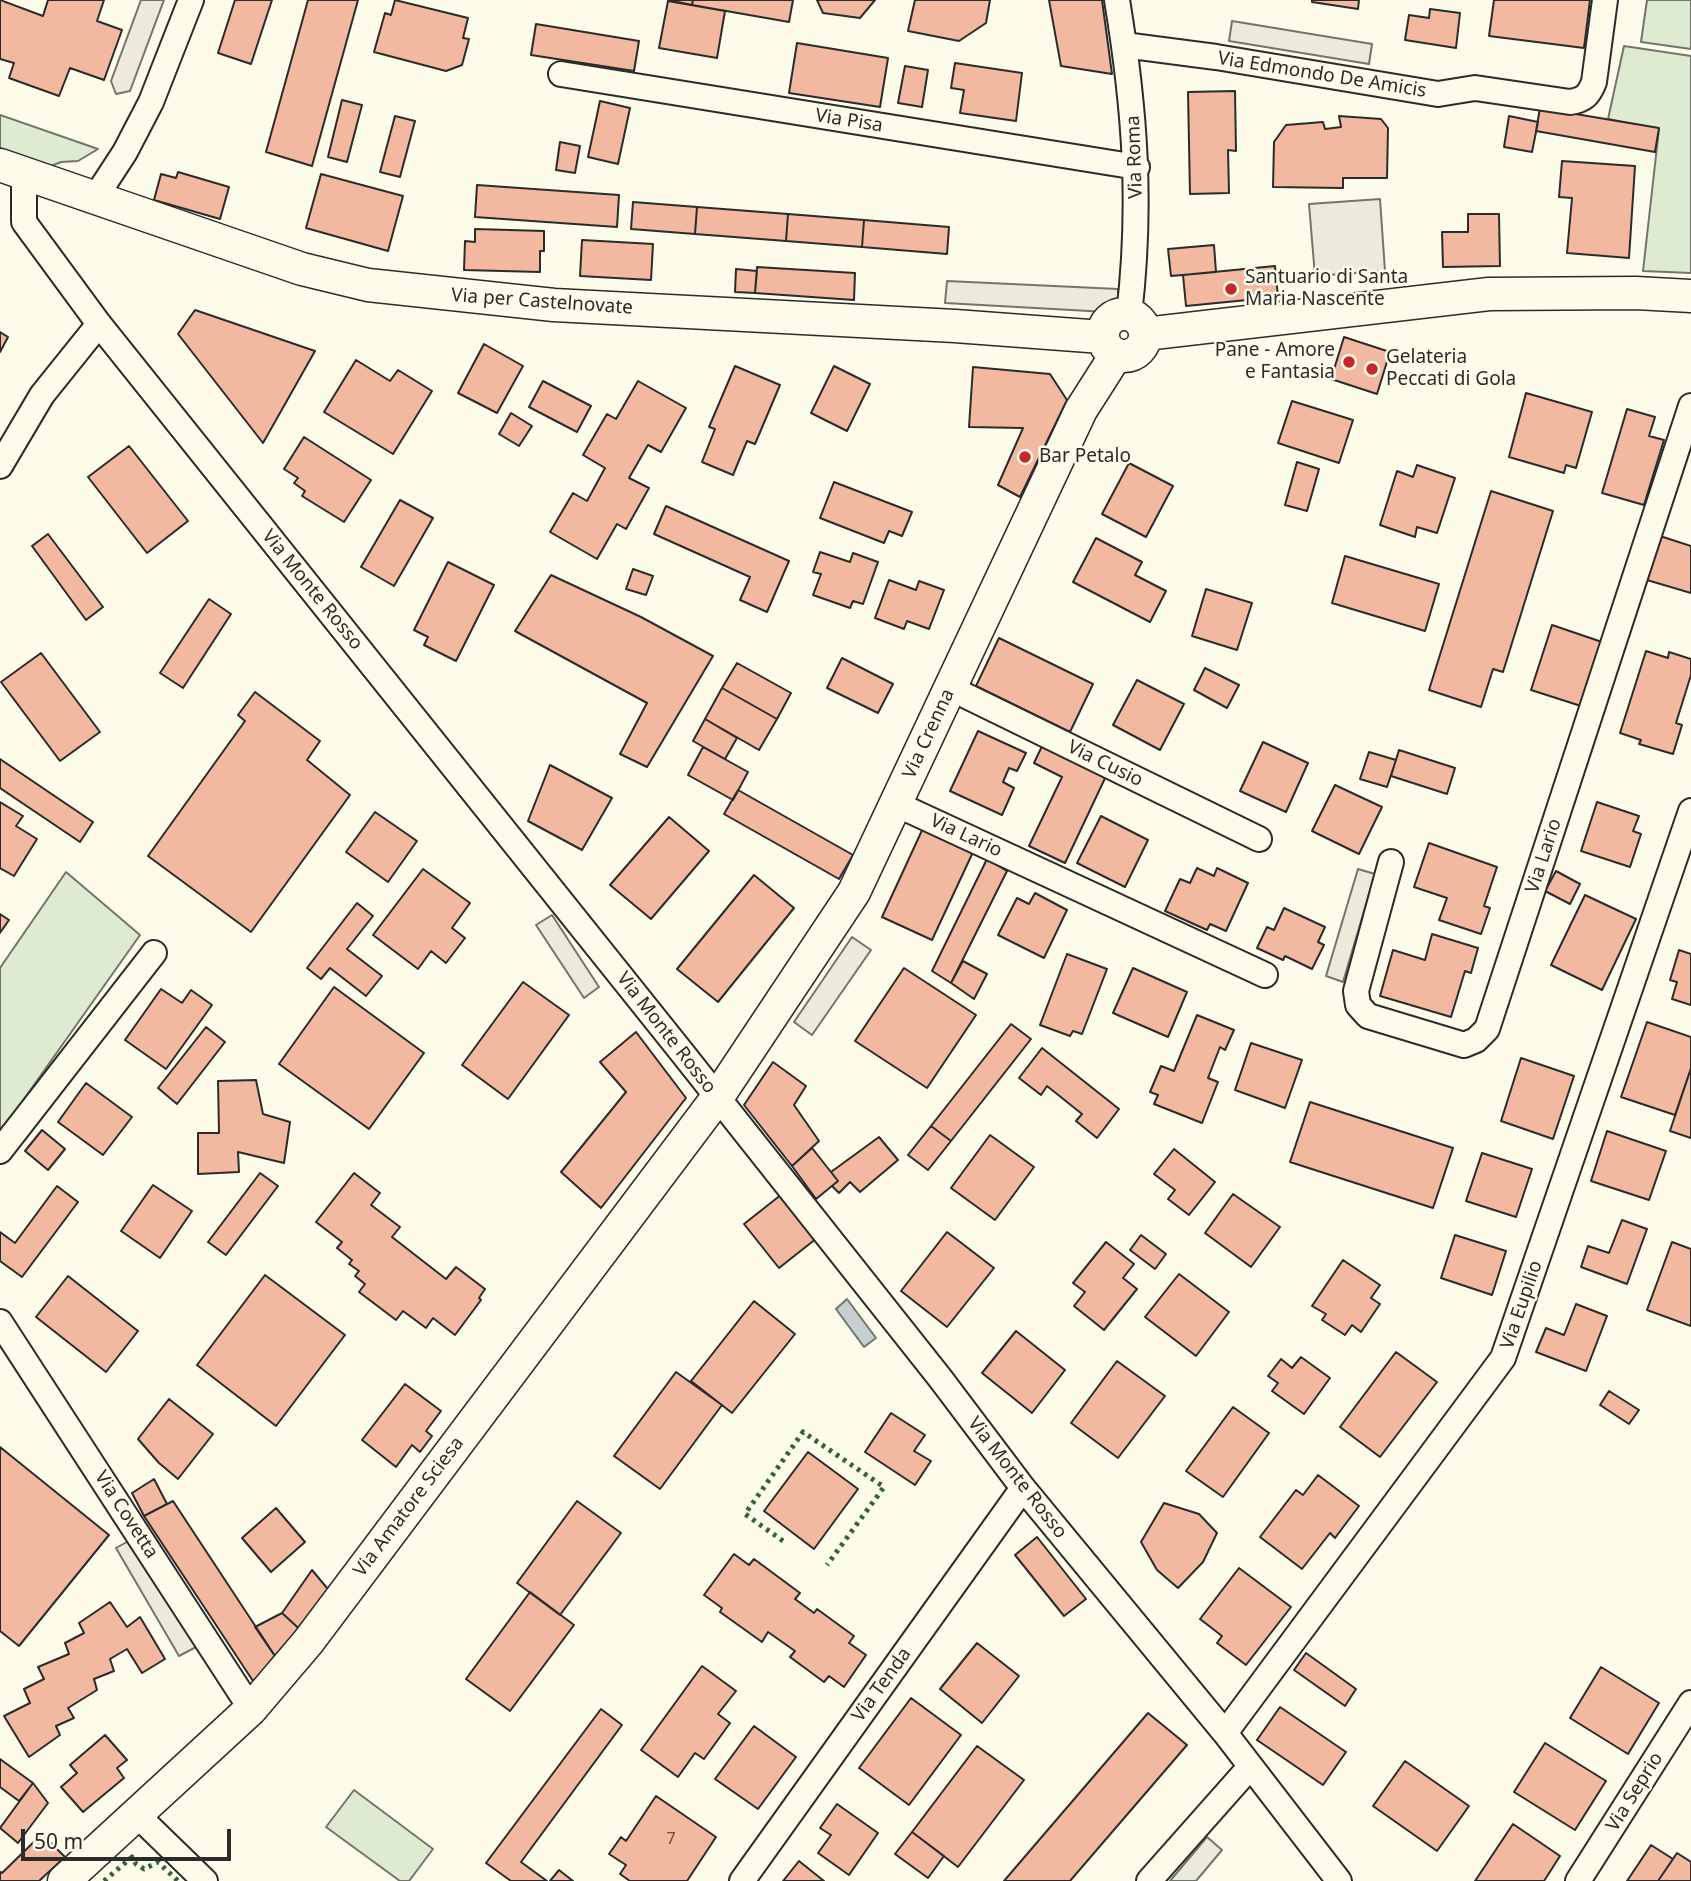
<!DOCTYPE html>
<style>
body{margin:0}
#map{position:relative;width:1691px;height:1881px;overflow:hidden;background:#fdfbea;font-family:"Noto Sans",sans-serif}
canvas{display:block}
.scale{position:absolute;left:21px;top:1829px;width:210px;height:32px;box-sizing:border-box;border:4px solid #2b2b2b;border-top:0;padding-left:9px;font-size:21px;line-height:24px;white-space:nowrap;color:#2b2b2b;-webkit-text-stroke:5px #fdfbea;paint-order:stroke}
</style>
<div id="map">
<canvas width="1691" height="1881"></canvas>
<div class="scale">50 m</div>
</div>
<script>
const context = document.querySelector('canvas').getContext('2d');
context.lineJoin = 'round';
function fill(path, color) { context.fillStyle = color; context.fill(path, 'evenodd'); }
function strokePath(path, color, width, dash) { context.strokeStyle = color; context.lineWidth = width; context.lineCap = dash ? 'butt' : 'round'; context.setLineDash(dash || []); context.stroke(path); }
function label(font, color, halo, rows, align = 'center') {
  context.font = font + ' "Noto Sans",sans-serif'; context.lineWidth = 5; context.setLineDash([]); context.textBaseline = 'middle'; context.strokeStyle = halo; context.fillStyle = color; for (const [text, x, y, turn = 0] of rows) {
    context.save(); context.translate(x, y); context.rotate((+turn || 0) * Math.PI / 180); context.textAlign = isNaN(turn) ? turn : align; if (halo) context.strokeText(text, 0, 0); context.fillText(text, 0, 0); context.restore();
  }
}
const green = new Path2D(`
 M1647 0H1691V49L1641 42Z
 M1624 46 1691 56V273L1643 271 1659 129 1608 119Z
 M0 115 98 149 78 161 61 162 51 166 0 148Z
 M66 872 140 935 0 1133V968Z
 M354 1790 433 1849 409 1881H400L326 1827Z`);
const parking = new Path2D(`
 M141 0H164L130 91 116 94 111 81Z
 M1232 21 1372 44 1369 64 1229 41Z
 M1380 199 1385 271 1315 276 1309 204Z
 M947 281 1118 289V301L1107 312 945 303Z
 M1358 869 1375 874 1343 982 1326 976Z
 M552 915 599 987 584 998 536 925Z
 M852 937 871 950 812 1035 794 1022Z
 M134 1538 198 1646 179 1656 116 1548Z
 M1207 1837 1222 1850 1196 1881H1170Z`);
const water = new Path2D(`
 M847 1299 876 1338 864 1347 836 1309Z`);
const building = new Path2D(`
 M0 0 43 16 48 0H104L97 21 122 30 104 80 70 68 59 96 9 78 14 63 0 59Z
 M235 0H272L251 64 218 53Z
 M308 0H358L312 166 266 152Z
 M395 0 468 18 463 38 469 39 462 65 446 71 374 52 385 13 391 15Z
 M668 0H693L692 5Z
 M693 0H793L789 22 692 5Z
 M817 0H875L860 18 823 13Z
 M915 0H990L986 23 959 41 908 31Z
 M1049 0H1102L1112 74 1061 66Z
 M1312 0H1359L1358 9 1312 2Z
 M1494 0H1590L1584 48 1489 36Z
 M668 1 725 11 717 58 659 48Z
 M1430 9 1460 13 1456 48 1405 40 1409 15 1429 18Z
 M536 24 639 41 634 71 531 55Z
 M797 43 888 58 880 107 789 93Z
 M955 63 1022 73 1016 121 960 113 964 90 951 88Z
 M905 66 928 70 922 107 898 103Z
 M1235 91 1236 151 1228 150 1229 193 1190 194 1188 92Z
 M342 100 362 105 347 162 328 157Z
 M600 101 630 108 618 164 588 157Z
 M1540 108 1659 128 1655 152 1536 131Z
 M395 116 415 121 400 177 380 172Z
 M1339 116 1381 119 1388 128 1387 178H1343V188L1273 187 1274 142 1286 125 1323 122 1325 129 1341 127Z
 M1509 116 1538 122 1532 152 1504 147Z
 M560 142 580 146 575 173 556 170Z
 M1562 161 1635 166 1629 258 1567 253 1572 198 1559 197Z
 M178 172 229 187 220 219 154 200 161 174 176 178Z
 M321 174 403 196 388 251 306 228Z
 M477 185 619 195 617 227 475 217Z
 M633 202 697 207 695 234 631 229Z
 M697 207 788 214 786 241 695 234Z
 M788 214 864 220 862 247 786 241Z
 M1468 214H1499L1500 266 1443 267 1442 232H1468Z
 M864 220 949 227 947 254 862 247Z
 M475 229 544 231V251H540V272L464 270 465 241 475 242Z
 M582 240 653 244 651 280 580 276Z
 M1214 245 1216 272 1171 276 1168 249Z
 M1275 266 1278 297 1186 306 1183 275Z
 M757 267 855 273 854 300 755 293Z
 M736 269 757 271 755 293 735 292Z
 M195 310 315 351 263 443 178 334Z
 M0 332 8 337 0 352Z
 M1344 337 1390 352 1377 394 1331 379Z
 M484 344 523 366 497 413 458 393Z
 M356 360 390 381 398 370 432 391 393 454 324 412Z
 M735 366 780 385 755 444 747 441 733 475 702 462 715 429 709 427Z
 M834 366 870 384 847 431 811 413Z
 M973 367 1050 374 1067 400 1020 497 998 485 1023 428 969 427Z
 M543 381 591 406 577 432 529 407Z
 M638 381 686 408 661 452 648 445 629 478 649 488 626 529 617 524 597 559 550 532 573 493 587 501 605 468 583 455 607 414 616 419Z
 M1526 393 1592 412 1576 468 1566 465 1564 473 1509 457Z
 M1292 401 1353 420 1339 463 1278 443Z
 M1627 409 1655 417 1649 436 1664 440 1644 505 1602 493Z
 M511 413 532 426 519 446 499 434Z
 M304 437 371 480 344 522 302 496 305 491 294 483 298 478 284 469Z
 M129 446 188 521 147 553 88 477Z
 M1297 462 1319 469 1307 511 1285 505Z
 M1129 463 1173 486 1146 537 1102 514Z
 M1417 465 1455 478 1437 533 1417 527 1415 537 1380 525 1397 471 1413 477Z
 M834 482 912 512 902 536 889 531 884 543 820 518Z
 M1491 491 1553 511 1503 672 1493 669 1481 707 1429 690Z
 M400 500 433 518 394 586 361 567Z
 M666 506 789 561 767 612 740 600 750 577 654 534Z
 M48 534 103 607 86 620 32 546Z
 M1660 536 1691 546V593L1647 580Z
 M1096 538 1142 562 1135 575 1166 591 1150 622 1073 582Z
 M820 552 850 562 853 553 878 562 863 604 853 601 850 608 813 595 821 574 813 572Z
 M1345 556 1439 584 1425 631 1332 603Z
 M448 562 494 585 456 661 424 645 428 637 414 630Z
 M633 569 653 576 646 595 626 589Z
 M551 575 641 617 713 656 647 767 620 754 647 703 515 631Z
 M889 580 916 590 919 581 944 590 929 629 907 621 904 629 875 618Z
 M1206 589 1252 603 1237 650 1192 636Z
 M209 599 231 614 183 688 160 673Z
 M1552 625 1602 642 1581 706 1531 690Z
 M999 638 1093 684 1070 732 976 686Z
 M1646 651 1668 658 1669 652 1691 659V675L1676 723 1682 725 1673 754 1639 744 1641 740 1620 733Z
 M41 653 100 732 60 761 1 682Z
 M842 658 893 684 878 713 827 688Z
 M737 663 791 693 777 719 722 688Z
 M1205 668 1239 685 1227 708 1194 690Z
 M1137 680 1184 704 1160 750 1113 725Z
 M722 688 777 719 759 750 705 719Z
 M255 692 320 741 307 760 350 795 251 932 148 856 245 721 238 715Z
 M705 719 737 738 725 759 693 741Z
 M978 731 1026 753 1017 771 1009 768 1003 782 1014 788 1002 815 950 791Z
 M1263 742 1308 763 1286 812 1240 791Z
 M1043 744 1107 774 1065 863 1029 846 1062 777 1034 763Z
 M703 747 748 772 733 800 688 775Z
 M1399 750 1455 768 1447 794 1391 776Z
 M1369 752 1396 760 1387 787 1360 779Z
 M0 759 93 822 80 842 0 788Z
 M550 765 612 798 582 850 528 821Z
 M1335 785 1382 807 1359 854 1312 831Z
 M738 790 853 855 839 879 724 814Z
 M0 802 23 816 16 826 37 839 14 876 0 868Z
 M1597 802 1639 816 1633 831 1641 834 1630 867 1581 851Z
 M375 812 417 841 388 882 346 852Z
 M1101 816 1148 840 1125 887 1077 863Z
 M669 817 709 851 651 919 610 885Z
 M924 826 974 850 932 940 882 917Z
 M1429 843 1497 867 1484 906 1490 908 1481 934 1439 920 1447 898 1414 887Z
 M987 859 1007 871 951 983 932 971Z
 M1197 868 1214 876 1217 868 1248 883 1226 931 1210 924 1207 930 1165 911 1180 879 1190 883Z
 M423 869 470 903 452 928 465 938 446 963 431 951 418 969 373 935Z
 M1556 871 1580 884 1570 904 1545 891Z
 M754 875 794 908 718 1002 677 969Z
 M1035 893 1067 910 1044 958 998 935 1017 898 1029 904Z
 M1585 895 1636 919 1602 990 1551 965Z
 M357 903 373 916 347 949 382 976 366 996 330 968 321 979 307 968Z
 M1284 908 1325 927 1318 942 1324 945 1312 969 1285 956 1283 960 1257 948 1267 927 1274 930Z
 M0 914 9 920 0 933Z
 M1432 934 1478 948 1471 973 1465 971 1451 1017 1380 996 1393 950 1425 960Z
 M1679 950 1691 954V1005L1672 999 1677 982 1670 980Z
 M1067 954 1107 969 1082 1034 1073 1031 1070 1036 1040 1025Z
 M963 961 987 974 974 999 951 983Z
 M904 968 976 1015 927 1088 855 1041Z
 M1133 968 1187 992 1168 1037 1113 1013Z
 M523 982 569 1015 508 1099 462 1065Z
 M334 987 424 1053 369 1129 279 1064Z
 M161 989 182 1003 191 990 212 1005 166 1069 125 1040Z
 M1197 1015 1234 1030 1225 1050 1220 1047 1208 1078 1218 1082 1202 1123 1154 1104 1158 1095 1150 1092 1161 1066 1174 1071Z
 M1647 1022 1691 1037V1068L1675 1115 1621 1097Z
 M1011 1024 1031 1039 951 1141 931 1126Z
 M206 1027 225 1042 177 1104 158 1088Z
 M636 1032 686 1098 601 1208 561 1172 626 1092 600 1062Z
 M1251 1043 1302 1060 1285 1108 1235 1090Z
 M1042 1048 1119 1109 1097 1138 1076 1121 1082 1114 1047 1086 1041 1095 1019 1078Z
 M1521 1058 1574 1076 1553 1139 1501 1121Z
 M773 1062 806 1086 794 1105 819 1141 792 1166 744 1105Z
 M1691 1068V1138L1670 1131Z
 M256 1080 263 1114 290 1122 284 1163 238 1152 239 1172 198 1174V1133H219L218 1081Z
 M86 1083 132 1117 103 1155 58 1122Z
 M1310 1102 1453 1148 1433 1208 1290 1162Z
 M931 1126 951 1141 928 1170 908 1155Z
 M42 1130 65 1149 48 1170 25 1151Z
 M1607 1131 1666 1151 1649 1200 1591 1181Z
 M990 1135 1034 1167 995 1220 951 1188Z
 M879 1137 898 1160 860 1192 850 1182 839 1193 832 1186 838 1181 831 1172Z
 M812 1148 838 1181 816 1199 792 1166Z
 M1174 1149 1215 1182 1189 1215 1168 1199 1175 1190 1154 1174Z
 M1482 1153 1532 1169 1516 1217 1466 1201Z
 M260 1173 278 1186 226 1255 208 1242Z
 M354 1173 380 1193 371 1205 400 1227 392 1237 446 1279 456 1267 485 1289 479 1298 481 1300 455 1335 433 1318 426 1328 403 1311 396 1320 359 1292 365 1284 355 1276 359 1271 349 1264 352 1260 337 1248 342 1242 316 1222Z
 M153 1185 192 1211 160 1258 121 1231Z
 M57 1186 78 1202 22 1277 0 1261V1232L15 1243Z
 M782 1194 817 1238 779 1268 744 1224Z
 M1233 1194 1280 1227 1251 1267 1205 1233Z
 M1622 1220 1647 1229 1627 1284 1581 1267 1588 1246 1609 1253Z
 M947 1232 994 1268 947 1327 901 1291Z
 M1141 1235 1166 1254 1155 1269 1130 1250Z
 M1455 1235 1506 1251 1492 1295 1441 1278Z
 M1106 1242 1134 1264 1123 1278 1137 1289 1104 1330 1074 1306 1085 1292 1073 1283Z
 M1672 1242 1691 1249V1326L1647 1310Z
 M1343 1260 1380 1285 1371 1298 1380 1304 1361 1332 1352 1325 1345 1335 1322 1320 1326 1314 1312 1306Z
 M1179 1274 1229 1312 1196 1356 1145 1317Z
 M265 1275 345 1335 276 1426 197 1365Z
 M68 1276 138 1331 106 1372 36 1317Z
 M754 1301 795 1334 732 1413 691 1381Z
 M1576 1304 1607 1316 1586 1371 1536 1352 1546 1328 1564 1335Z
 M1016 1331 1065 1370 1032 1413 982 1373Z
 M1396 1352 1437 1382 1380 1457 1340 1427Z
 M1301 1357 1330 1378 1304 1414 1272 1391 1278 1383 1268 1376 1281 1359 1292 1368Z
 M1117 1361 1165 1396 1118 1458 1071 1423Z
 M676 1372 722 1405 660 1489 614 1456Z
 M405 1384 441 1411 426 1431 432 1436 420 1452 412 1445 396 1467 362 1440Z
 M1609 1391 1639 1410 1629 1424 1600 1405Z
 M169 1399 213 1434 178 1479 159 1463 138 1439Z
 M1233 1407 1269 1433 1223 1497 1186 1471Z
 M891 1413 925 1435 914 1451 931 1461 915 1485 865 1452Z
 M0 1447 109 1535 19 1646 0 1631Z
 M808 1452 858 1489 814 1549 764 1511Z
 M1318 1475 1359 1506 1335 1538 1330 1533 1302 1569 1260 1537 1296 1490 1303 1495Z
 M154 1479 167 1504 144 1516 132 1493Z
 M173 1501 279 1662 253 1681 144 1516Z
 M577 1501 621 1533 560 1615 517 1583Z
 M1164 1503 1199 1514 1217 1533 1203 1562 1178 1588 1157 1570 1141 1542Z
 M276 1508 305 1542 271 1572 242 1538Z
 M1037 1537 1086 1599 1064 1616 1015 1555Z
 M734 1554 749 1565 754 1559 800 1593 795 1599 814 1613 817 1609 854 1636 849 1643 866 1655 844 1687 829 1676 824 1682 790 1657 795 1651 768 1632 762 1642 720 1612 722 1608 704 1595Z
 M1239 1568 1291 1607 1246 1665 1217 1643 1222 1636 1200 1619Z
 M312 1570 332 1594 306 1635 282 1613Z
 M530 1592 574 1625 510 1711 466 1679Z
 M110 1602 127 1627 140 1617 165 1659 142 1673 127 1649 110 1659 114 1671 94 1679 97 1690 68 1708 74 1718 56 1726 60 1735 29 1757 4 1716 30 1703 24 1689 44 1679 38 1667 69 1654 65 1643 84 1633 79 1623Z
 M282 1613 306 1635 279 1662 255 1627Z
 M977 1643 1019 1676 982 1723 940 1689Z
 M1306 1653 1356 1689 1345 1706 1294 1670Z
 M702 1666 736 1691 718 1714 730 1723 704 1759 695 1753 678 1777 641 1750Z
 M1601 1667 1659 1703 1628 1754 1570 1718Z
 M911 1698 961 1735 909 1805 859 1768Z
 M1280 1707 1346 1752 1323 1785 1257 1740Z
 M601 1709 622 1725 521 1862 547 1881H511L486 1863Z
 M1148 1713 1187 1745 1070 1881H1004Z
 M754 1726 796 1757 758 1809 715 1779Z
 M105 1735 127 1760 117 1768 124 1778 83 1812 61 1787 77 1773 70 1765Z
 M1545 1743 1606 1781 1575 1830 1514 1792Z
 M977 1746 1024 1780 958 1867 912 1832Z
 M0 1759 33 1783 19 1801 0 1787Z
 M1405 1761 1469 1806 1437 1851 1373 1806Z
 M33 1783 48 1803 18 1843 0 1828Z
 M656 1796 716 1837 687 1881H630L620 1874 626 1865 609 1854 621 1837 626 1841Z
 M837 1804 878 1833 849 1875 818 1853 831 1835 820 1828Z
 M1513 1824 1560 1856 1544 1881H1475Z
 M912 1832 944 1856 928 1878 895 1854Z
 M42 1834 65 1857 39 1881H0V1872L2 1873Z
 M1651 1845 1673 1859 1658 1881H1627Z
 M1677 1853 1691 1862V1881H1658Z
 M799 1861 824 1881H783Z
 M559 1870 573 1881H550Z`);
const minor = new Path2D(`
 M1117 0C1135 109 1142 205 1129 315
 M1124 45 1216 57 1438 94 1475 88 1570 102C1584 100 1589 95 1594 82L1605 0
 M561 74 1137 167
 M24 174V222L99 324 684 1055 940 1378 1023 1488 1225 1733 1339 1881
 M95 198 125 152 151 102 191 0
 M0 466 42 395 99 324
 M950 688 1259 839
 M896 804 1265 975
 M1391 862 1356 991 1358 1005 1368 1016 1464 1045 1476 1040 1487 1029 1691 406
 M0 1151 154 953
 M0 1322 251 1709
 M1225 1733 1503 1358 1691 811
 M136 1814 205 1881
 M742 1881 1023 1488
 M1149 1881 1250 1767
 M1578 1881 1691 1703`);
const tertiary = new Path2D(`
 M0 165 302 269 368 285 554 305 955 326 1102 337
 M1103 335a21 21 0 1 1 42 0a21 21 0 1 1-42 0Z
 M1145 334 1489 294 1636 293 1691 296
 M64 1881 251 1709 308 1642 717 1098 854 892 1081 410 1116 355`);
const hedge = new Path2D(`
 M783 1541 745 1514 803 1432 884 1487 827 1565
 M104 1881 132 1857 136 1864 144 1869 158 1862 178 1881`);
const markers = [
 [1231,289,7,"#c62828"],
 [1349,362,7,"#c62828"],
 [1372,369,7,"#c62828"],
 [1025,457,7,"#c62828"]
];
const numberNames = [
 ["7",671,1839]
];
const streetNames = [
 ["Via Edmondo De Amicis",1322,75,9],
 ["Via Pisa",849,121,9],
 ["Via Roma",1135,157,-92],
 ["Via per Castelnovate",542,302,4],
 ["Via Monte Rosso",312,590,51],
 ["Via Crenna",929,734,-65],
 ["Via Cusio",1105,764,26],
 ["Via Lario",966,836,25],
 ["Via Lario",1544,856,-72],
 ["Via Monte Rosso",666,1033,52],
 ["Via Eupilio",1522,1305,-71],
 ["Via Monte Rosso",1017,1478,52],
 ["Via Amatore Sciesa",409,1507,-53],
 ["Via Covetta",126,1515,57],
 ["Via Tenda",882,1685,-54],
 ["Via Seprio",1635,1792,-58]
];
const poiNames = [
 ["Santuario di Santa",1245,278],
 ["Maria Nascente",1245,300],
 ["Pane - Amore",1335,351,"right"],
 ["e Fantasia",1335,373,"right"],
 ["Gelateria",1386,358],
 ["Peccati di Gola",1386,380],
 ["Bar Petalo",1039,457]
];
fill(green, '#deebd1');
strokePath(green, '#74746e', 2);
fill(parking, '#eceadb');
strokePath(parking, '#74746e', 2);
fill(water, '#c7d0d0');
strokePath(water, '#74746e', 2);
fill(building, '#f2b8a0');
strokePath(building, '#2b2b2b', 2);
strokePath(minor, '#2b2b2b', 28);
strokePath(tertiary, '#2b2b2b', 35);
strokePath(minor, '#fdfbea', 24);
strokePath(tertiary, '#fdfbea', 32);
strokePath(hedge, '#34623c', 5, [3.5, 5]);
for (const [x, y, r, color] of markers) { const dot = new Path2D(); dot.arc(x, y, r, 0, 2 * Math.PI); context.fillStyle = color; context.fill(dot); strokePath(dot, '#fdfbea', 2.5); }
label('16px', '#5d4e48', null, numberNames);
label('19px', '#2b2b2b', '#fdfbea', streetNames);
label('19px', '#2b2b2b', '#fdfbea', poiNames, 'left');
</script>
